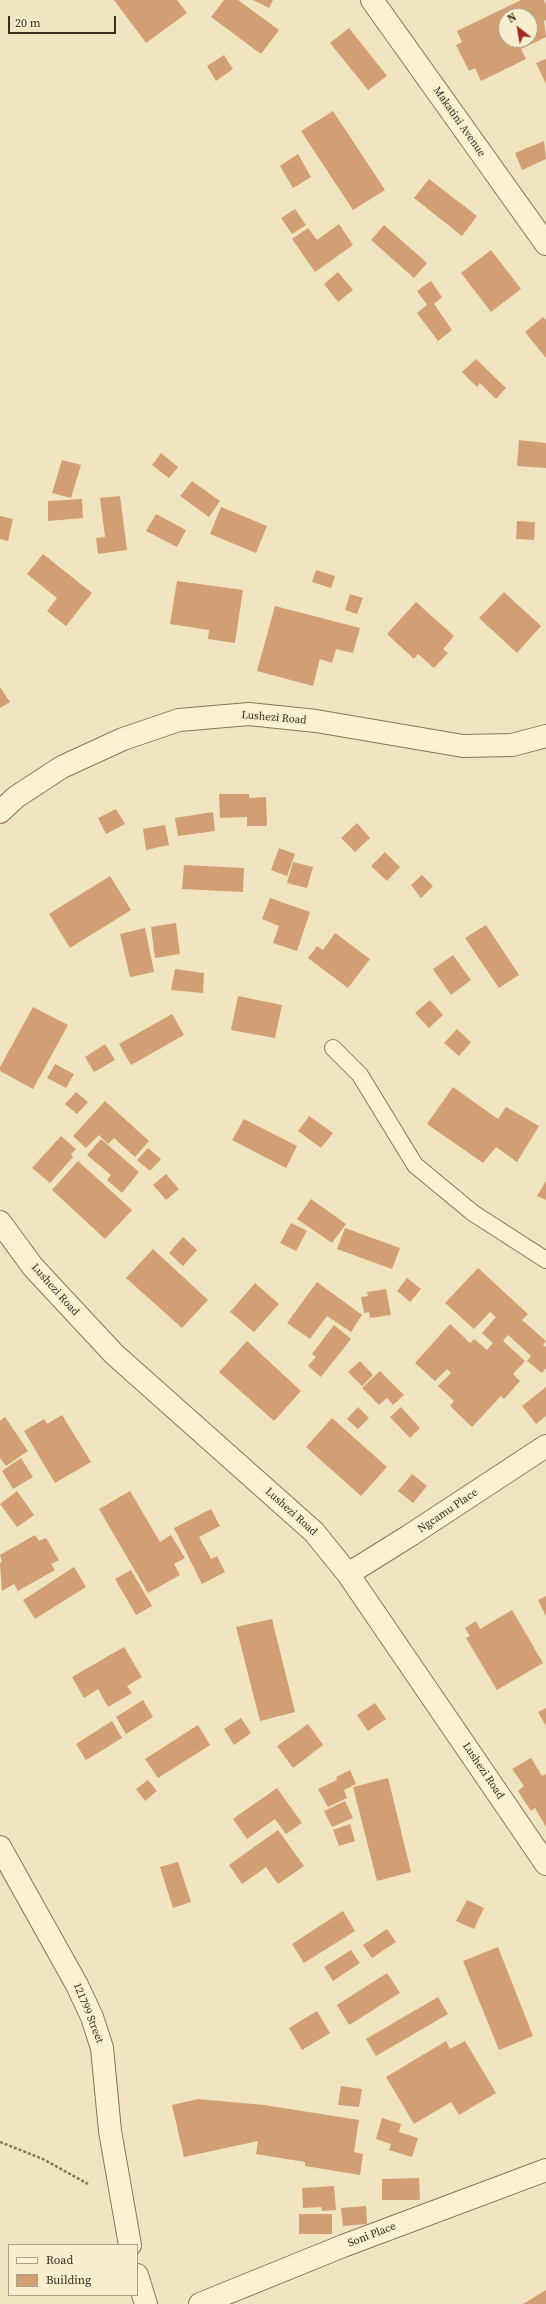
<!DOCTYPE html>
<style>
body{margin:0}
#map{position:relative;width:546px;height:2304px;overflow:hidden;background:#f0e5c0;font-family:"Source Serif 4",serif}
canvas{display:block}
.legend{position:absolute;left:8px;top:2244px;width:130px;height:52px;box-sizing:border-box;background:#f7eed0;border:1px solid #aba088;margin:0;padding:5px 7px;list-style:none;font-size:12px;color:#392c1c}
.legend li{display:flex;align-items:center;gap:8px;height:20px}
.legend b{width:20px;border:1px solid #aba088}
.north{position:absolute;left:498px;top:8px;width:40px;height:40px;box-sizing:border-box;background:#f7eed0;border:1px solid #aba088;border-radius:50%;rotate:329deg;font-size:11px;font-weight:700;line-height:16px;text-align:center;color:#392c1c}
.north::after{content:'';display:block;margin:auto;width:14px;height:18px;background:#9d2923;clip-path:polygon(50% 0,100% 100%,50% 72%,0 100%)}
.scale{position:absolute;left:8px;top:16px;width:108px;height:18px;box-sizing:border-box;border:2px solid #392c1c;border-top:0;padding-left:5px;font-size:12px;line-height:14px;white-space:nowrap;color:#392c1c;-webkit-text-stroke:3px #f7eed0;paint-order:stroke}
</style>
<div id="map">
<canvas width="546" height="2304"></canvas>
<ul class="legend">
<li><b style="height:5px;background:#fbf1d3"></b>Road</li>
<li><b style="height:11px;background:#d19f73"></b>Building</li>
</ul>
<div class="north">N</div>
<div class="scale">20 m</div>
</div>
<script>
const context = document.querySelector('canvas').getContext('2d');
context.lineJoin = 'round';
function fill(path, color) { context.fillStyle = color; context.fill(path, 'evenodd'); }
function strokePath(path, color, width, dash) { context.strokeStyle = color; context.lineWidth = width; context.lineCap = dash ? 'butt' : 'round'; context.setLineDash(dash || []); context.stroke(path); }
function label(font, color, halo, rows, align = 'center') {
  context.font = font + ' "Source Serif 4",serif'; context.lineWidth = 3.5; context.setLineDash([]); context.textBaseline = 'middle'; context.strokeStyle = halo; context.fillStyle = color; for (const [text, x, y, turn = 0] of rows) {
    context.save(); context.translate(x, y); context.rotate((+turn || 0) * Math.PI / 180); context.textAlign = isNaN(turn) ? turn : align; if (halo) context.strokeText(text, 0, 0); context.fillText(text, 0, 0); context.restore();
  }
}
const building = new Path2D(`
 M114 0H177L187 13 146 43Z
 M224 0H238L279 30 261 54 211 17Z
 M253 0H273L269 8Z
 M521 0H544L546 4V20L544 21 546 37 521 49 526 59 481 81 475 68 469 71 456 45 462 42 457 31ZM506 16H530V40H506Z
 M349 28 387 76 368 90 330 43Z
 M224 55 233 69 216 81 207 66Z
 M546 59V84L536 63Z
 M333 111 385 190 353 210 301 131Z
 M544 141 546 159 522 170 515 153Z
 M298 154 311 177 293 188 280 166Z
 M429 179 477 216 462 236 414 198Z
 M295 209 306 225 292 234 281 218Z
 M339 224 353 245 315 272 292 239 308 228 317 240Z
 M384 225 427 263 414 278 371 240Z
 M491 250 521 289 491 312 461 273Z
 M338 272 353 290 338 302 324 284Z
 M431 281 442 297 434 304 452 330 438 341 417 313 427 305 417 291Z
 M543 317 546 320V358L525 332Z
 M476 359 506 388 496 399 480 383 477 387 462 372Z
 M519 440 546 443V468L517 466Z
 M161 453 178 467 169 478 152 465Z
 M62 460 81 465 71 498 52 493Z
 M192 481 220 501 209 517 180 496Z
 M120 496 127 550 98 554 96 538 105 537 100 498Z
 M82 499 83 518 48 521V501Z
 M221 507 267 526 256 553 210 534Z
 M156 514 186 530 177 547 146 531Z
 M0 516 13 519 8 541 0 539Z
 M517 521 535 522 534 540 516 539Z
 M43 554 92 593 66 626 47 611 57 598 27 574Z
 M316 570 335 576 331 588 312 582Z
 M177 581 243 590 235 643 208 639 209 630 170 624Z
 M504 592 541 626 517 653 479 618Z
 M350 594 363 598 357 614 345 610Z
 M416 602 454 636 443 649 448 653 434 668 418 654 414 659 387 634Z
 M275 606 360 628 353 653 336 649 332 663 320 659 313 686 257 671Z
 M0 687 10 702 0 708Z
 M219 794H249V798L266 797 267 826H247V817L220 818Z
 M116 809 125 824 106 834 98 818Z
 M213 812 215 831 178 836 175 818Z
 M357 823 370 838 355 852 341 838Z
 M165 825 169 845 146 850 143 829Z
 M279 848 295 854 287 876 271 870Z
 M385 852 400 867 387 881 371 866Z
 M293 862 313 867 307 888 287 883Z
 M184 865 244 868 243 892 182 889Z
 M422 875 433 886 421 898 411 885Z
 M110 876 131 910 70 948 49 914Z
 M270 898 310 912 297 951 273 943 279 926 262 919Z
 M176 923 180 954 155 958 151 927Z
 M486 925 519 975 499 988 465 938Z
 M145 928 154 972 130 977 120 934Z
 M335 933 370 959 348 988 308 958 317 946 323 950Z
 M453 955 471 980 451 995 433 969Z
 M175 969 204 973 203 993 171 990Z
 M238 996 282 1005 275 1038 231 1030Z
 M430 1000 443 1015 429 1028 415 1013Z
 M33 1007 68 1025 33 1089 0 1071V1067Z
 M172 1014 184 1035 131 1065 119 1044Z
 M457 1029 471 1042 459 1056 444 1043Z
 M105 1044 115 1060 94 1072 85 1057Z
 M55 1064 74 1074 66 1088 47 1078Z
 M453 1087 498 1119 506 1107 539 1126 517 1162 496 1147 483 1163 427 1124Z
 M76 1092 88 1102 77 1114 65 1104Z
 M105 1101 149 1141 135 1157 114 1138 108 1144 99 1135 86 1148 73 1136Z
 M309 1116 333 1133 321 1148 298 1131Z
 M244 1119 297 1146 286 1168 232 1140Z
 M61 1136 76 1149 71 1154 73 1157 50 1183 32 1168Z
 M101 1139 139 1172 122 1193 107 1180 111 1175 87 1155Z
 M148 1148 161 1159 150 1171 137 1160Z
 M78 1161 132 1210 105 1239 52 1190Z
 M166 1174 179 1189 166 1200 153 1185Z
 M546 1181V1200L537 1196Z
 M311 1199 346 1224 332 1243 297 1219Z
 M291 1223 307 1231 296 1251 280 1243Z
 M345 1228 400 1248 392 1269 337 1249Z
 M183 1237 197 1250 183 1266 169 1253Z
 M153 1249 208 1300 182 1328 126 1278Z
 M478 1268 528 1314 522 1320 546 1341 543 1345 546 1347V1368L542 1373 527 1361 531 1356 508 1335 503 1341 525 1361 513 1374 520 1381 504 1399 501 1396 472 1427 450 1406 454 1401 438 1386 451 1373 447 1369 435 1381 415 1363 450 1324 470 1343 474 1339 487 1350 493 1343 482 1333 496 1317 490 1312 474 1329 445 1303Z
 M407 1278 421 1289 410 1302 397 1291Z
 M317 1282 362 1315 351 1332 327 1316 310 1339 287 1323Z
 M255 1283 279 1304 254 1332 230 1312Z
 M386 1289 391 1315 370 1318 369 1312 364 1313 361 1297 368 1296 367 1292Z
 M334 1325 351 1339 321 1377 308 1366 316 1357 312 1354Z
 M247 1341 301 1391 274 1421 219 1372Z
 M360 1361 373 1375 362 1386 348 1372Z
 M380 1371 404 1395 393 1405 387 1398 379 1405 362 1388Z
 M546 1387V1416L536 1424 522 1406Z
 M358 1407 369 1418 358 1429 347 1419Z
 M401 1407 420 1428 410 1438 390 1417Z
 M62 1415 91 1462 55 1483 24 1431 44 1419 47 1424Z
 M5 1417 28 1451 6 1466 0 1458V1421Z
 M332 1418 387 1467 361 1496 306 1447Z
 M21 1458 33 1477 13 1489 2 1471Z
 M412 1474 427 1486 413 1503 398 1491Z
 M17 1491 34 1515 17 1527 0 1504Z
 M130 1491 160 1542 171 1535 185 1558 174 1564 180 1575 148 1593 99 1509Z
 M211 1509 220 1526 199 1537 211 1559 217 1556 225 1572 202 1584 174 1528Z
 M35 1535 39 1541 46 1538 59 1560 51 1564 55 1570 18 1591 14 1584 2 1591 0 1563 2 1562 0 1555Z
 M74 1567 86 1587 35 1619 23 1600Z
 M131 1570 152 1606 136 1615 115 1579Z
 M546 1596V1616L538 1600Z
 M512 1610 543 1663 497 1690 466 1638 470 1636 465 1628 476 1621 480 1629Z
 M272 1619 295 1712 260 1721 236 1627Z
 M124 1647 142 1677 127 1686 132 1693 108 1707 98 1689 84 1698 72 1677Z
 M143 1700 153 1717 126 1734 116 1717Z
 M375 1703 386 1719 368 1731 357 1715Z
 M546 1708V1726L538 1712Z
 M241 1718 251 1733 234 1745 224 1729Z
 M112 1721 122 1738 86 1760 76 1744Z
 M308 1724 323 1745 293 1768 277 1746Z
 M198 1725 210 1745 158 1778 145 1759Z
 M531 1758 542 1776 546 1774V1827L535 1808 531 1811 518 1791 524 1786 512 1769Z
 M350 1770 356 1784 344 1790 347 1798 328 1807 318 1789 337 1780 336 1777Z
 M388 1778 411 1872 377 1881 353 1787Z
 M148 1780 157 1791 145 1801 136 1789Z
 M277 1788 302 1823 286 1834 275 1819 247 1839 233 1819Z
 M345 1801 353 1818 332 1827 324 1811Z
 M350 1824 355 1841 339 1846 333 1830Z
 M278 1830 304 1866 278 1884 266 1867 242 1884 229 1865Z
 M178 1862 191 1902 173 1908 160 1867Z
 M467 1900 484 1908 474 1929 456 1921Z
 M343 1911 355 1931 304 1963 292 1944Z
 M387 1929 396 1942 372 1958 363 1945Z
 M498 1947 533 2036 499 2050 463 1961Z
 M351 1950 360 1963 333 1981 324 1967Z
 M387 1973 400 1993 349 2025 337 2005Z
 M438 1997 448 2014 376 2056 366 2039Z
 M317 2011 330 2033 302 2050 289 2028Z
 M446 2041 450 2049 465 2041 496 2093 459 2115 451 2102 414 2124 386 2077Z
 M341 2086 362 2089 359 2107 338 2105Z
 M198 2099 264 2105 359 2120 354 2152 363 2154 360 2175 305 2166V2162L256 2154 258 2141 184 2157 172 2105Z
 M382 2118 401 2124 399 2132 418 2138 412 2157 389 2150 391 2144 376 2139Z
 M419 2178 420 2200H382V2179Z
 M334 2186 336 2210 322 2211 321 2207 303 2208 302 2188Z
 M366 2206 367 2224 343 2226 341 2208Z
 M299 2214H332V2234H299Z
 M546 2290V2304H523Z`);
const path = new Path2D(`
 M0 2142 43 2159 88 2184`);
const service = new Path2D(`
 M333 1048 360 1075 415 1165 473 1213 546 1260`);
const minor = new Path2D(`
 M372 0 546 244
 M0 812 16 797 62 767 123 739 179 720 249 714 316 721 463 746 512 745 546 736
 M0 1222 33 1267 114 1354 314 1532 348 1574 546 1864
 M348 1574 409 1536 546 1446
 M0 1847 77 1985 92 2017 102 2048 110 2131 130 2245
 M137 2275 146 2304
 M200 2304 343 2246 546 2170`);
const streetNames = [
 ["Makatini Avenue",459,122,55],
 ["Lushezi Road",274,718,5],
 ["Lushezi Road",55,1290,48],
 ["Ngcamu Place",448,1511,-34],
 ["Lushezi Road",291,1512,42],
 ["Lushezi Road",483,1771,56],
 ["121799 Street",88,2013,68],
 ["Soni Place",372,2235,-21]
];
fill(building, '#d19f73');
strokePath(service, '#8a7557', 18);
strokePath(minor, '#8a7557', 24);
strokePath(path, '#8a7557', 2.5, [3, 2]);
strokePath(service, '#fbf1d3', 16);
strokePath(minor, '#fbf1d3', 22);
label('11px', '#392c1c', '#f7eed0', streetNames);
</script>
